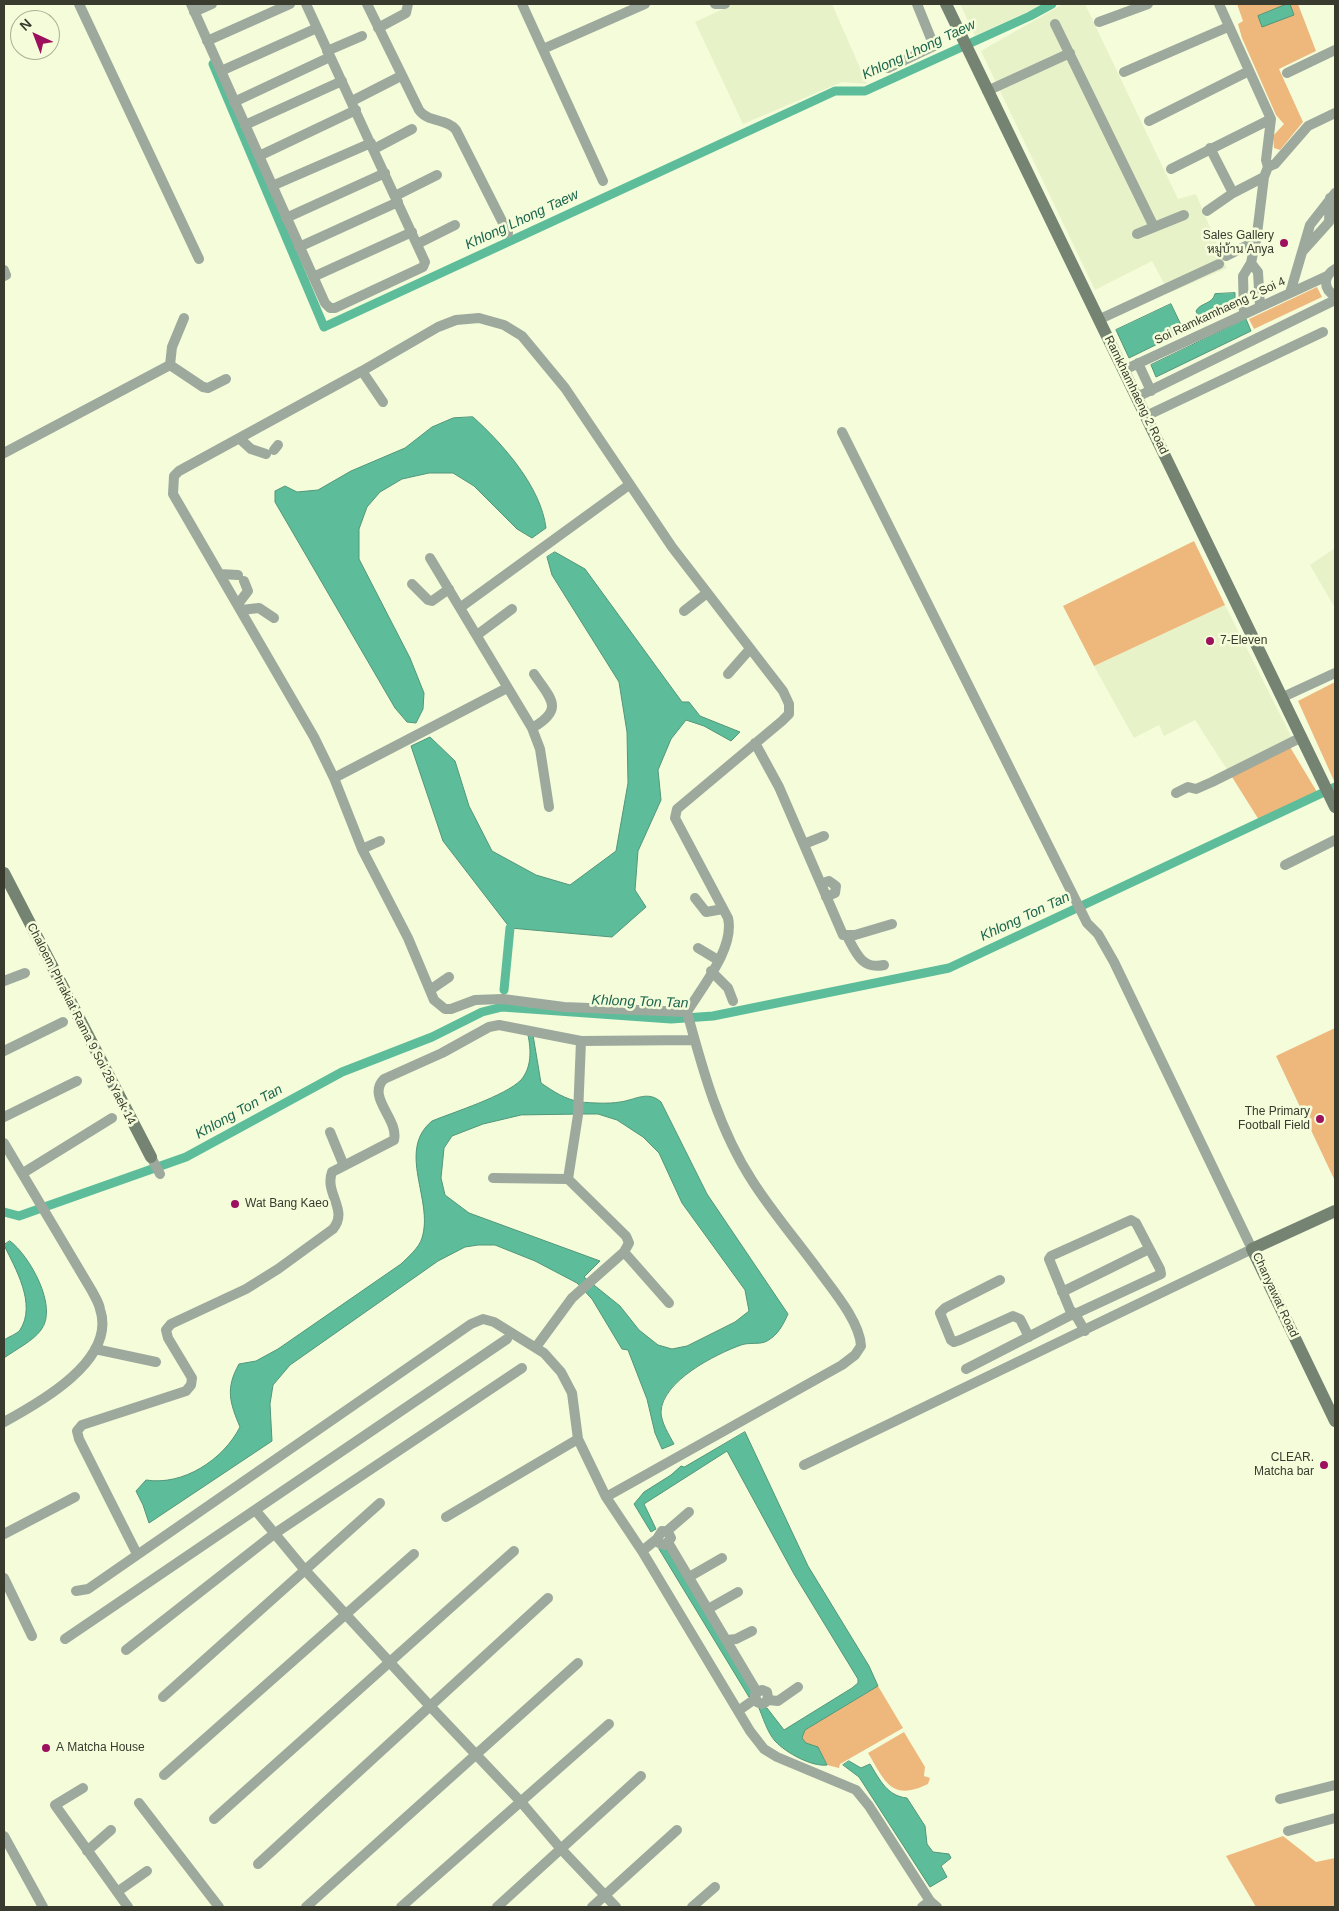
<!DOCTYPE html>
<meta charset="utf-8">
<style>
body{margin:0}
#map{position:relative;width:1339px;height:1911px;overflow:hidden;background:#f4fcda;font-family:Arial,sans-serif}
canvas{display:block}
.frame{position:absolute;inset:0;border:5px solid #383b2e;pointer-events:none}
.north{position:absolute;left:10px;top:10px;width:50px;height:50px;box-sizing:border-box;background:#f4fcda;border:1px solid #a9af95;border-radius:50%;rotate:317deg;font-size:14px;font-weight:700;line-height:20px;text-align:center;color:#383b2e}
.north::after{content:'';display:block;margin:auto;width:18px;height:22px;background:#9d105d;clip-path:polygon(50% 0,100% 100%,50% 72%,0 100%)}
</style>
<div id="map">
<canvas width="1339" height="1911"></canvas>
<div class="frame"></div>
<div class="north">N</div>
</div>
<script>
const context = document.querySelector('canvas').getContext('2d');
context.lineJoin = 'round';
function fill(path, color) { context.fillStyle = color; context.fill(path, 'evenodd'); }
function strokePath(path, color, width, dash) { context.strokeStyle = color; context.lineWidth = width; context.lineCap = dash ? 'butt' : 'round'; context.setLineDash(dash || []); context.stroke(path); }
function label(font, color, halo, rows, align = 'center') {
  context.font = font + ' Arial,Sarabun,sans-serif'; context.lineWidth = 5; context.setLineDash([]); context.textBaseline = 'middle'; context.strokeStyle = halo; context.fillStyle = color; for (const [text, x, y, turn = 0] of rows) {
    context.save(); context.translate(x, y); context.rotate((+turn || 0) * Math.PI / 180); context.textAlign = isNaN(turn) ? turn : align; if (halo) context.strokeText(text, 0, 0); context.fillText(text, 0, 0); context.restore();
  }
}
const built = new Path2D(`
 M734 4H832L867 84 842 82 743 124 695 22Z
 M960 4H1044L975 36Z
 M1063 4H1085L1178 199 1196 194 1227 268 1169 293 1152 261 1095 290 981 51Z
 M1335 548V608L1310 565Z
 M1225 605 1292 738 1228 771 1195 720 1164 736 1159 725 1134 738 1094 666Z`);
const green = new Path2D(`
 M1237 4H1298L1316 51 1279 69 1303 122 1280 150 1274 148 1273 136 1284 124 1276 115 1242 38 1238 24 1243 21Z
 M1317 287 1322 297 1254 329 1249 319Z
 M1194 541 1225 605 1094 666 1063 606Z
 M1335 682V783L1298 701Z
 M1290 747 1317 792 1259 820 1232 777Z
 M1335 1028V1181L1276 1056Z
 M878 1686 903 1728 840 1764 839 1768 827 1765 818 1747 806 1743 802 1738 805 1730Z
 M904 1732 925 1767 924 1776 930 1778 928 1784C891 1802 885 1781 868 1753Z
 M1283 1836 1316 1862 1335 1858V1907H1256L1226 1856Z`);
const water = new Path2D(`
 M1287 4H1290L1294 15 1262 27 1258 16Z
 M1235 293V306L1201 322 1196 311C1201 302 1212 305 1215 294Z
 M1171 304 1184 331 1129 358 1116 330Z
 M1246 319 1251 331 1156 377 1151 365Z
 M473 417C503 444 541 487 546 528L532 538 517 529 474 486 453 473H429L402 479 380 492 367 507 359 529V559L410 658 424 693 423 709 416 723 407 722 395 708 275 502V491L285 486 297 492 318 490 351 471 405 448 432 427 453 418Z
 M555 552 585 569 682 702H689L700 716 740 732 731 741 704 726 686 720 671 739 658 770 661 800 638 851 635 890 646 907 612 937 510 928 443 841 411 746 430 737 455 761 469 806 492 851 536 875 570 885 616 851 628 783 627 732 619 682 552 575 547 557Z
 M528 1035H533L541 1083C554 1092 565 1099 580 1102 592 1103 608 1104 620 1102 635 1100 648 1090 661 1102L707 1194 788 1314C783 1325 778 1335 767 1341 760 1345 749 1342 741 1345 716 1354 662 1381 661 1412 661 1422 669 1435 674 1444L662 1449 655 1433 647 1399 628 1350 622 1349 592 1299 577 1283 535 1261 495 1245H478L465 1247 438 1261 290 1365 273 1385 270 1404 272 1441 149 1523 143 1505 136 1491 146 1480C183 1486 223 1460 240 1427 230 1403 225 1389 239 1364L256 1361 278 1349 401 1264C408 1257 419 1248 422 1238 434 1200 396 1151 432 1121 454 1112 505 1096 521 1080 532 1067 531 1050 528 1035ZM581 1114H598L617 1120 643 1137 659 1153 682 1203 745 1290 749 1311 735 1322 687 1346 672 1349 658 1345 639 1330 620 1306 584 1277 600 1261 469 1213 445 1195 441 1178 444 1148 452 1136 483 1124 521 1115Z
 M10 1241C29 1255 59 1307 41 1330 33 1341 15 1350 4 1358V1340C8 1337 17 1334 20 1330 37 1304 15 1268 4 1245Z
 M745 1432 808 1566 869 1666 878 1686 805 1730 802 1738 806 1743 818 1747 827 1765C812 1767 786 1753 775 1741 767 1732 763 1717 758 1706L767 1708 784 1730 852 1688 858 1683V1679L794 1574 727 1451 644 1504 656 1529 651 1532 634 1504 644 1492 671 1475 681 1466 684 1467Z
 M661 1546H665L754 1692 749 1697 659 1549Z
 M849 1761 861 1768 870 1764C880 1780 887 1796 907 1798L925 1826 927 1844 933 1852 949 1854 951 1858 941 1866 947 1877 930 1887 859 1777 843 1765Z`);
const canal = new Path2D(`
 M213 64 324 327 835 91H865L1030 16 1052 4
 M504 990 510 928
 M4 1212 19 1216 186 1157 342 1072 432 1037 482 1012 502 1007 671 1019 713 1016 949 968 1335 787`);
const street = new Path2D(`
 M79 4 199 259
 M191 4 325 303 330 308H335L423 267 425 262 306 4
 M367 4 419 110C428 123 447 118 456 130L508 233
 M522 4 603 181
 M715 4H725
 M1219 4 1271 119 1266 160 1268 167 1264 177 1257 234 1251 263 1243 276 1244 314
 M194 12 212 4
 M1099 22 1148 4
 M1055 24 1154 227
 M378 28 406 13 408 4
 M207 41 290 4
 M543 49 645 4
 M327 51 362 36
 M888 68 934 46 917 4
 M221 71 317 28
 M1124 72 1228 27
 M1287 73 1335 50
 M987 91 1070 53
 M352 101 397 78
 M234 102 330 57
 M1149 121 1249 71
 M245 125 342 81
 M1210 148 1233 193
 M374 149 412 129
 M259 156 356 110
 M1268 167 1275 164 1308 126 1335 113
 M1171 169 1271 119
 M272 186 371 143
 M395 196 437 175
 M1207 211 1233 193 1264 177
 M286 218 385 173
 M1137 234 1184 215
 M417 244 455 225
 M299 247 398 202
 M1302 252 1329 222 1330 198
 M1226 256 1256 241
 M1251 263 1258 272 1260 307
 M1335 269C1323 276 1323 289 1335 296
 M4 270 6 275 4 276
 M313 277 412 232
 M1290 293 1310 225 1335 193
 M1100 319 1219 264
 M1138 363 1151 391
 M170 365 172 347 184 318
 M1124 370 1327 276
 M362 371 383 402
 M1137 397 1335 300
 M1146 416 1323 332
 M239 438 251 449 266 454
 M274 450 278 445
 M4 453 170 365 203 387 208 388 226 379
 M430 558 532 728 540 749 549 807
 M220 574 238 575
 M412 584 428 600 432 601 449 589
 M238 604 248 591 244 581
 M461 607 629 485
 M241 610 259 608 274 618
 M684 611 707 593
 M477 635 512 609
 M728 674 750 649
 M1283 697 1335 673
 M532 728C565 709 551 699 534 674
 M755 743 779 787 843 935H855L892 924
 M334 778 507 688
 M1176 793 1188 787 1196 789 1212 782 1302 737
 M804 844 824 836
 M362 849 380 841
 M1285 865 1335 840
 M821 884 829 881 836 886 835 893 826 897
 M695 898 706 912 723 909
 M847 936C856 953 862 970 884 965
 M698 948 718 960
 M711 971 728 988 733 1001
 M4 981 25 973
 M430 990 449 977
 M4 1051 63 1022
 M4 1117 77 1081
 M330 1132 344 1166
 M4 1143 92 1291C95 1297 99 1303 100 1309 117 1360 39 1403 4 1422
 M151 1157 160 1174
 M23 1173 112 1118
 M493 1178 568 1179 626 1236 629 1243 624 1252 669 1303
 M568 1179 578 1115 581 1041
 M1000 1280 945 1308 940 1313 951 1340 954 1342 960 1340 1013 1316 1020 1319 1029 1337
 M1062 1292 1149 1249
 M536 1347 572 1298 624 1252
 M95 1349 156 1362
 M966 1369 1069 1316 1075 1314 1159 1275 1161 1274 1160 1269 1136 1223 1131 1220 1051 1256 1049 1259 1070 1310 1075 1314 1085 1331
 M804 1465 1252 1249 1114 962 1098 934 1087 923 842 432
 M606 1497 842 1365 855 1355 861 1346C860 1322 833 1290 819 1271 797 1241 773 1213 753 1182 719 1130 703 1071 687 1012 702 987 735 948 728 918L675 818 677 809 782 721 789 714V704L783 691 672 547 565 388 522 336 504 325 479 318 456 320 438 327 362 371 179 471 174 476 173 494 314 737 334 778 362 849 408 938 434 1000 445 1009H451L475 1000 503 999 564 1007 687 1012
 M256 1511 304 1569 429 1705 521 1802 561 1849 616 1907
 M446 1517 578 1439
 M667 1531 689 1512
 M4 1534 75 1497
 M669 1544 757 1692 755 1695 757 1702 762 1704 766 1702 768 1697 767 1692 762 1690 757 1692
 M642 1551 657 1539 662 1531 668 1532 671 1538 665 1545 659 1543 657 1539
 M137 1554 79 1439 77 1431 82 1425 186 1391 191 1385 192 1378 168 1338 166 1330 171 1324 246 1289 278 1269 333 1229C349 1210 324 1193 332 1172L394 1140C399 1119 366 1097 384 1079L442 1053 489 1027 499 1025 581 1041 694 1040
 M689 1577 722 1558
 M4 1578 32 1636
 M76 1591 88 1589 471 1324 483 1319 494 1322 544 1353 561 1372 572 1393 578 1439 606 1497 642 1551 750 1731 764 1749 777 1757 856 1790 869 1806 930 1901 937 1907
 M708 1609 738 1592
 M65 1639 507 1339
 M727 1640 736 1639 752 1631
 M126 1650 274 1534 522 1368
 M163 1697 380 1503
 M768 1700 778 1701 798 1687
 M738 1711 755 1699
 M164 1775 414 1554
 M83 1788 55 1805 128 1907
 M1280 1799 1335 1785
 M139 1803 219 1907
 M214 1819 514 1551
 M1288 1831 1335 1818
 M4 1836 43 1907
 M87 1851 111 1830
 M258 1864 548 1598
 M117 1892 147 1871
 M306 1907 578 1663
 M401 1907 609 1724
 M497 1907 641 1776
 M592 1907 677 1830
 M692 1907 715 1887
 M922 1907 930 1901`);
const secondary = new Path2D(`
 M946 4 1335 807
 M4 873 151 1157
 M1335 1211 1252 1249 1335 1421`);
const markers = [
 [1284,243,5,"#9d105d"],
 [1210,641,5,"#9d105d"],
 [1320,1119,5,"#9d105d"],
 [235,1204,5,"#9d105d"],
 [1324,1465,5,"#9d105d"],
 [46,1748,5,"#9d105d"]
];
const poiNames = [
 ["Sales Gallery",1274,236],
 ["หมู่บ้าน Anya",1274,250],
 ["7-Eleven",1220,641,"left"],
 ["The Primary",1310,1112],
 ["Football Field",1310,1126],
 ["Wat Bang Kaeo",245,1204,"left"],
 ["CLEAR.",1314,1458],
 ["Matcha bar",1314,1472],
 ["A Matcha House",56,1748,"left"]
];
const streetNames = [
 ["Soi Ramkamhaeng 2 Soi 4",1220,311,-25],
 ["Ramkhamhaeng 2 Road",1136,395,64],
 ["Chaloem Phrakiat Rama 9 Soi 28 Yaek 14",81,1024,63],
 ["Chanyawat Road",1275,1295,65]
];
const waterNames = [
 ["Khlong Lhong Taew",919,50,-25],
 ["Khlong Lhong Taew",522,220,-25],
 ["Khlong Ton Tan",1025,917,-25],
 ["Khlong Ton Tan",640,1002,2],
 ["Khlong Ton Tan",239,1112,-29]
];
fill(built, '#e8f2c9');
fill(green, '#eeb87d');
fill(water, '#5dbd9a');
strokePath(water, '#52967a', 1);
strokePath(canal, '#5dbd9a', 9);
strokePath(street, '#9ea99d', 10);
strokePath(secondary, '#748372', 12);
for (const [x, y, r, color] of markers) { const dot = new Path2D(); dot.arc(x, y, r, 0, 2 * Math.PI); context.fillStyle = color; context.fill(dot); strokePath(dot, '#f4fcda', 2); }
label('12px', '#383b2e', '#f4fcda', poiNames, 'right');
label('12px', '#383b2e', '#f4fcda', streetNames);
label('italic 14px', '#1b654d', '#f4fcda', waterNames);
</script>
